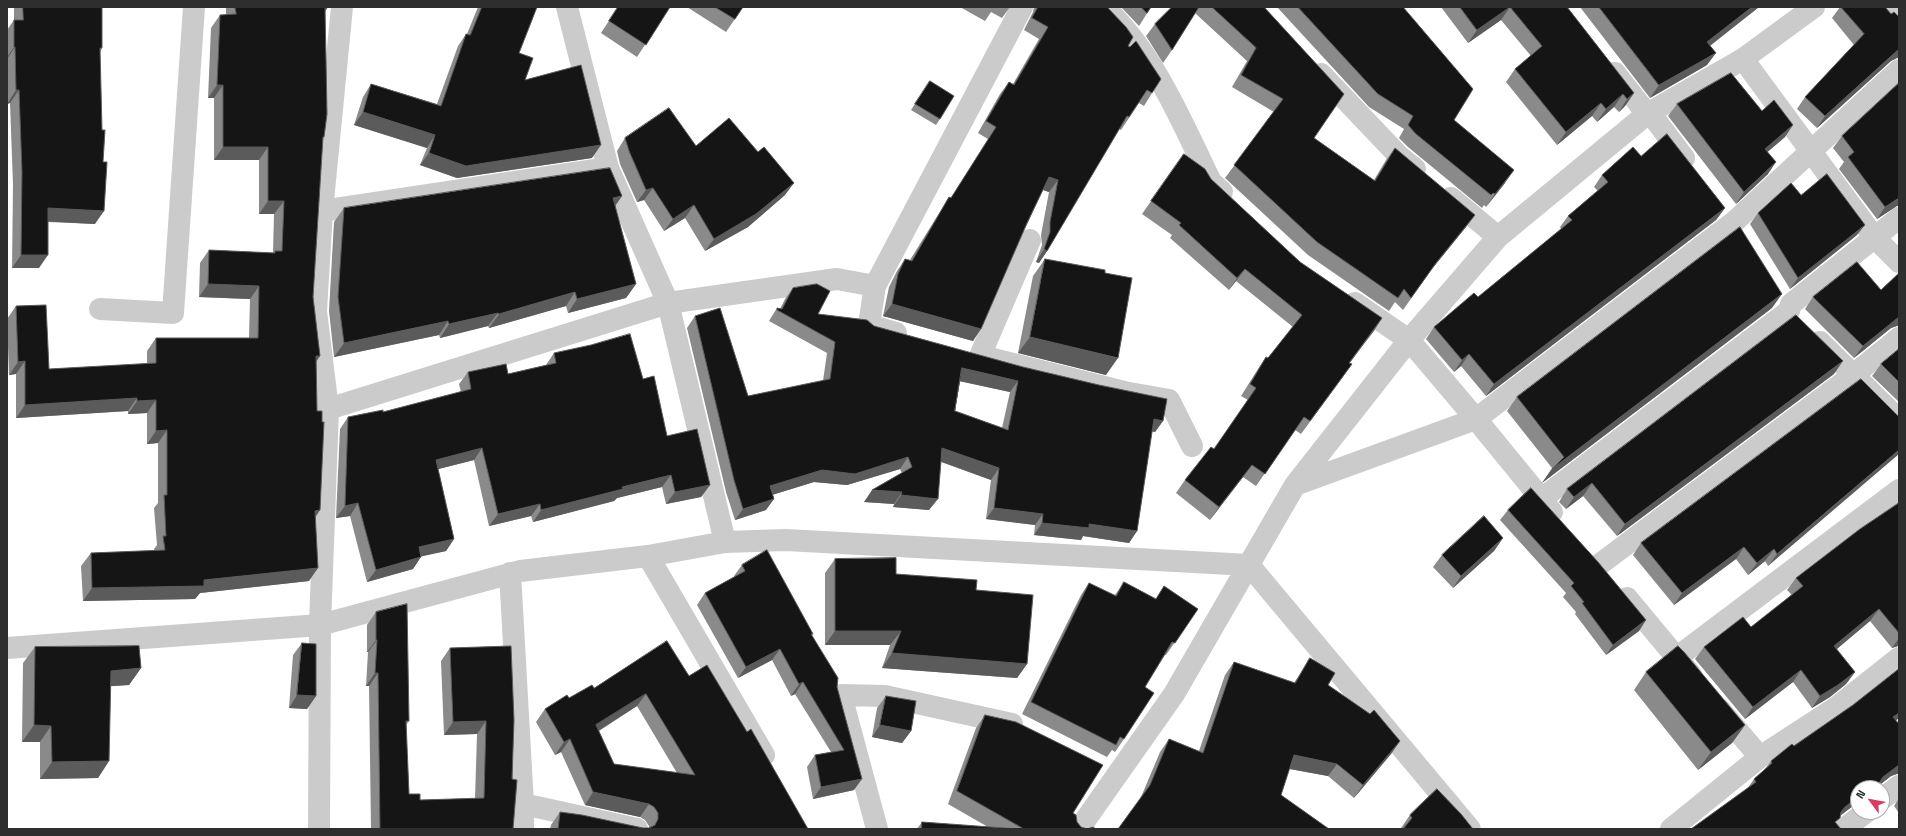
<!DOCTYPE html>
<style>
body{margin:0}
#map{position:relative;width:1906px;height:836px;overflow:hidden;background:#fff;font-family:"Space Grotesk",sans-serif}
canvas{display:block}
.frame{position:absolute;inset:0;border:8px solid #2e2e2e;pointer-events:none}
.north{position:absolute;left:1850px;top:780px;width:40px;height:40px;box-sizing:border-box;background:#fff;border:1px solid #ababab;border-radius:50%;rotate:302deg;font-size:11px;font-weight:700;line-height:16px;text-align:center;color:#2e2e2e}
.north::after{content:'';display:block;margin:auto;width:14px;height:18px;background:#d93c5e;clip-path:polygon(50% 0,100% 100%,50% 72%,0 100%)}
</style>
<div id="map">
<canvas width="1906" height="836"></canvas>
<div class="frame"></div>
<div class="north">N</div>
</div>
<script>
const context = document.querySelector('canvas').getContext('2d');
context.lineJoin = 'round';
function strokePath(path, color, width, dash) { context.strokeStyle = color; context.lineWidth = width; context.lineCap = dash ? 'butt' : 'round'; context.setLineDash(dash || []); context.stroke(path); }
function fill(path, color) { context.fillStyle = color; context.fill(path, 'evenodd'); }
const minor = new Path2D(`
 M342 7 322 211 316 311 328 409 320 625 520 571 648 556 725 542 786 540 1249 565 1470 829
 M567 7 608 168
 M1104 7C1154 54 1181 120 1211 182L1222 192
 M1889 7 1899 21
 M1743 59 1874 237 1899 262
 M1615 73 1647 114
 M1321 74 1399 156 1415 169
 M1657 122 1684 158
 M1451 198 1498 237
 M322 211 608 168 668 303 837 279 875 286 869 325 896 333
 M875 286 1022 7
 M100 309 173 313 194 7
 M1820 342 1899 420
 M980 356 1030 240
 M993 359 1124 392 1169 400 1192 446
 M328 409 668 303 725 542
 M1295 485 1409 340 1355 303
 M1540 500 1789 311 1791 304 1899 218
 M1552 512 1476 419 1409 340 1498 237 1647 114 1743 59 1814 7
 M648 556 764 755
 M1600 564 1852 376 1899 338
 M510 573 523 804V829
 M1627 598 1691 675
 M7 648 320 625 319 829
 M1676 658 1899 490
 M1719 709 1760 757
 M1882 799 1899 786
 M523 804 637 829
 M877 829 841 695 885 696 1012 724
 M1079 829 1174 694 1295 485 1476 419 1734 222 1899 70
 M1671 829 1760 757 1837 707 1899 658
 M1844 829 1866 812`);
const wall = new Path2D(`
 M14 7H102V48L100 52 95 224 48 222 39 268H12L13 185 10 103 7 104V30L14 20Z
 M226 7H328L325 11 324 137 322 140 313 297 320 356 316 361 317 411 320 510 315 518 309 581 200 593 195 599 83 601 81 566 91 553 155 551 154 549 157 545 154 508 158 503V443L147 444V413L128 414V411L16 418V374L9 375 7 319 16 306 49 369 147 364V351L156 338H249L250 299 199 297 200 263 209 250 273 253 274 214H259V160H214V98H208L211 28 220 15H226Z
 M478 7H537L519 53 525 80 592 158 457 178 420 165 427 148 354 125 363 97 371 84 437 104 458 46 466 34H467Z
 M618 7H670L637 57 601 33Z
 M687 7H743L726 32Z
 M960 7H1010L1002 18 991 12 985 21Z
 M1034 7H1107L1152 93 1144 106 1139 103 1121 130 1119 129 1047 251 1039 263 1036 262 1042 245 1041 235 1049 192 1043 190 973 341 883 316 889 287 897 271 905 259 910 260 941 210 949 197 951 198 988 139 978 133 1000 94 1009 82 1013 84 1039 39 1024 30 1033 12Z
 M1121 7H1151L1139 26Z
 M1172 7H1264L1314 138 1374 180 1386 160 1395 148 1466 227 1427 275 1403 310 1395 302 1389 311 1308 255 1225 178 1274 112 1232 87 1247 61 1195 13 1172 50 1163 63 1146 36 1155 24Z
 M1277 7H1403L1454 120 1505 183 1486 207 1484 205 1482 208 1408 147 1399 138 1404 129 1369 107Z
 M1441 7H1567L1634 93 1625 106 1619 112 1614 107 1597 122 1592 116 1557 145 1506 82 1515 69 1531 56 1501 20 1468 43Z
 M1580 7H1759L1710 46 1707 65 1650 98Z
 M1840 7H1885L1891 14 1899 17V58H1897L1891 61 1817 128 1797 109 1805 97 1854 45 1832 18Z
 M930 81 940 119 936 125 911 110Z
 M1677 104 1762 111 1785 137 1767 152 1768 174 1736 204 1668 116Z
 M1842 136 1897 206 1877 219 1839 169 1844 162 1833 148Z
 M625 138 696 146 785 195 748 227 705 251 685 218 664 231 644 200 637 202 620 164 617 151Z
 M1184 154 1300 262 1382 318 1350 363 1343 377 1301 434 1295 430 1256 486 1243 477 1210 520 1176 493 1185 480 1214 449 1248 400 1241 396 1258 369 1266 357 1268 358 1293 327 1236 281 1229 290 1170 238 1172 235 1142 214Z
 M1641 156 1725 208 1716 220 1486 396 1461 366 1454 372 1426 339 1434 327 1478 297 1561 229 1560 227 1568 216 1598 191 1594 187 1602 175Z
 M1801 195 1857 235 1790 289 1750 224 1758 213Z
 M622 196 615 206 636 284 626 298 568 313 566 306 489 328 488 326 440 338 439 335 334 357 329 311 334 222 344 208Z
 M1045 259 1105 273 1106 375 1018 353 1033 276Z
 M793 288 818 314 874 326 1163 421 1155 432 1152 431 1137 531 1129 543 1083 536 1081 540 1034 535 1035 525 986 519 991 480 941 462 929 510 893 507 894 504 864 502 902 473 900 469 847 485 814 482 772 495 766 510 735 520 726 492 687 328 695 316 748 396 823 381 827 353 769 321 777 308 780 309 785 299ZM960 381 1010 392 1002 428 955 411Z
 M1881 290 1897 326 1891 328 1854 358 1805 309 1813 297Z
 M1772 308 1542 483 1552 468 1507 411 1517 397Z
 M1899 349V402L1872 376 1881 364Z
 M554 353 643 379 667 436 710 485 701 497 666 504 662 487 617 498 614 501 533 522 531 516 489 526 474 460 438 469 454 539 446 551 421 556 413 569 367 582 350 516 336 518 340 429 348 417 383 412 461 392 459 384 468 372 508 374 546 365Z
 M1834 374 1617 536 1583 496 1566 509 1559 502 1567 489Z
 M1899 417 1768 566 1765 561 1748 575 1736 559 1674 605 1633 555 1641 543Z
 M1899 503V646H1898L1892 648 1870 621 1837 649 1855 672 1846 684 1830 697 1812 708 1793 682 1745 719 1695 659 1704 647 1751 627 1792 595 1787 590 1796 578Z
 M1508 510 1646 620 1639 631 1606 655 1575 614 1576 612 1563 597 1566 593 1500 520Z
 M1503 538 1494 551 1453 588 1433 567 1442 555Z
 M835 559 896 574 976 590 1027 664 1017 678 882 668 890 645H825V573Z
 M742 565 813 634 812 635 837 687 854 790 813 799 807 767 815 755 831 752 795 694 791 696 772 660 738 678 697 605 705 593 734 577V576Z
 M1124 582 1155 599 1198 609 1166 655H1165L1145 687 1124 739 1115 752 1112 750 1107 757 1022 714 1081 595 1089 583 1115 595Z
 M376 612 409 721 406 725 409 794 420 800 475 799 477 734 444 735 441 661 450 648 511 646 513 829H371L369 686H366L368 652H367V625Z
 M302 643 316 696 307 709 289 708 293 655Z
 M35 647 141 668 129 685 110 686 109 761 98 778 40 779V742H22L23 663Z
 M1310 658 1328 685 1400 741 1391 754 1354 798 1328 776 1289 769 1281 795 1141 797 1160 752 1169 739 1199 751 1225 675 1234 662 1294 683Z
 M1899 669V718L1896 720 1897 774 1891 776 1878 786 1858 788V802L1840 816 1747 789 1754 779 1765 769 1771 761 1853 705Z
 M1646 672 1745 725 1732 743 1698 770 1634 690Z
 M689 676 747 732 808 829H550L551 825 560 812 643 828H649V826L645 820 640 817 585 805 561 752 555 755 536 722 545 709 594 688ZM637 706 677 773 614 764 599 731Z
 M886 696 911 731 902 743 872 737 877 708Z
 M985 715 1073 813 1077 822 1081 827 1087 829H1096H917L922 822 988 827 948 804 976 728Z
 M1899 798V813L1894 806Z
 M1410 815 1473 829H1402L1401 828Z`);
const shadedWall = new Path2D(`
 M325 7H328L320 19Z
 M1510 7 1501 20 1468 43 1477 30Z
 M1752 7H1759L1698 55 1707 42Z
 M14 47H15L7 59V57Z
 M1899 49V58H1897L1891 61 1817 128 1825 116Z
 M1716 53 1707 65 1650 98 1659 85Z
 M217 85H223L214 98H208Z
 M16 90H19L10 103 7 104Z
 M1634 93 1625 106 1619 112 1627 99Z
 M1623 94 1614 107 1597 122 1606 109Z
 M1601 103 1592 116 1557 145 1566 132Z
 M363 112 435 135 427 148 354 125Z
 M1793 125 1785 137 1757 161 1765 149Z
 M601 145 592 158 457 178 420 165 429 153Z
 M223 147H268L259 160H214Z
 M1776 162 1768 174 1736 204 1744 192Z
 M1514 170 1505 183 1486 207 1495 194Z
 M1049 177 1058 180 1049 192 1040 189Z
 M794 183 785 195 748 227 705 251 714 239Z
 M653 188 644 200 637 202 646 190Z
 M622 196 613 209V198Z
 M1899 198V206H1897L1877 219 1885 207Z
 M268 201H284L274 214H259Z
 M694 205 685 218 664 231 673 219Z
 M48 208 104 211 95 224 39 221Z
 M1725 208 1716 220 1486 396 1494 384Z
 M1475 215 1466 227 1427 275 1403 310 1436 263Z
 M1865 225 1857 235 1790 289 1798 278Z
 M1044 249 1047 251 1039 263 1036 262Z
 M21 255H48L39 268H12Z
 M1245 269 1236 281 1229 290 1237 278Z
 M208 284 259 286 250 299 199 297Z
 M636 284 626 298 568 313 577 299Z
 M575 292 566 306 489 328 499 314Z
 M1782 294 1772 308 1542 483 1552 469Z
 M892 304 981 329 973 341 883 316Z
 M498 313 488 326 440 338 449 324Z
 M1899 317V326H1897L1891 328 1854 358 1863 346Z
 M1382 318 1374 331 1340 375 1349 363Z
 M448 321 439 335 334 357 344 343Z
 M1030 337 1118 358 1106 375 1018 353Z
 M1469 354 1461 366 1454 372 1462 360Z
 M316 356H320L311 369Z
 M25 361 16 374 9 375 18 362Z
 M1843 361 1834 374 1617 536 1625 524Z
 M962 368 1018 381 1010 392 954 380Z
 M137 398 128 411 16 418 25 405Z
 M156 400 147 413 128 414 137 401Z
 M1154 419 1163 421 1155 432 1146 430Z
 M167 430 158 443 147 444 156 431Z
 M482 448 474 460 427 472 436 460Z
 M942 448 999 468 991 480 934 459Z
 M1899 450V454L1768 566 1777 554Z
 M908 457 900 469 847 485 814 482 762 498 770 486 822 470Z
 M1252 465 1243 477 1210 520 1219 507Z
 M671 475 662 487 617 498 614 501 533 522 541 510 622 487Z
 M1592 483 1583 496 1566 509 1574 497Z
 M710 485 701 497 666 504 675 492Z
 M872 490 902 492 894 504 864 502Z
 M901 495 938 499 929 510 893 507Z
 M774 499 766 510 735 520 743 509Z
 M358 503 350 516 336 518 345 506Z
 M540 504 531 516 489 526 498 514Z
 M994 508 1043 514 1035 525 986 519Z
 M320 510 311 523 315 511Z
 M1042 523 1089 524 1137 531 1129 543 1083 536 1081 540 1034 535Z
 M1503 538 1494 551 1453 588 1461 576Z
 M454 539 446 551 410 559 419 547Z
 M1744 547 1736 559 1674 605 1682 593Z
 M1774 549 1765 561 1748 575 1757 563Z
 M421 557 413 569 367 582 376 570Z
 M318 568 309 581 200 593 195 599 83 601 92 588 204 580Z
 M1879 609 1870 621 1826 658 1834 646Z
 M1646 620 1639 631 1606 655 1613 645Z
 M835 631H901L890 645H825Z
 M1899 638V646H1898L1892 648Z
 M376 640H377L368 652H367Z
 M780 649 772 660 738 678 746 667Z
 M892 653 1027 664 1017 678 882 668Z
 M141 668 129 685 99 687 111 671Z
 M1801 670 1793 682 1745 719 1753 707Z
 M1855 672 1846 684 1830 697 1812 708 1820 696Z
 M375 673H378L369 686H366Z
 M803 682 795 694 791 696 799 684Z
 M646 694 637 706 587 738 596 725Z
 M297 695 316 696 307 709 289 708Z
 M1899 713V718L1885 729 1893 717Z
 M486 721 477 734 444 735 453 722Z
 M34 725 51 726 40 742H22Z
 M880 725 911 731 902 743 872 737Z
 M1745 725 1732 743 1698 770 1711 752Z
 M570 739 561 752 555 755 564 742Z
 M1400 741 1391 754 1354 798 1363 785Z
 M1294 755 1337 764 1328 776 1285 768Z
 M109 761 98 778 40 779 52 762Z
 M1899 765V774H1897L1891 776 1876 788H1872L1883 777Z
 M862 779 854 790 813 799 821 787Z
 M593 792 649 804 640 817 585 805Z
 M1858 797V802L1836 819 1845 807Z`);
const building = new Path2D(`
 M23 7H102V48H100L102 130H105L103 162H107L104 211 48 208V255H21L22 172 19 90H16L15 47H14V20H23Z
 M235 7H325L327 114 324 137H323L313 297 320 356H316L317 411H322V422H324L320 510 315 511 318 568 204 580V586L92 588 91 553 165 550 163 536H166L164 495H167V430L156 431V400L137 401V398L25 405V361L18 362 16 306 46 305 49 369 156 363V338H258L259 286 208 284 209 250 275 253V251H282L284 201H268V147H223V85H217L220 15 236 14Z
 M482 7H537L519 53 533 58 525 80 581 65 601 145 466 166 429 153 435 135 363 112 371 84 441 106 466 34 470 35Z
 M618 7H670L646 45 609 21Z
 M715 7H743L735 19Z
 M1038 7H1107L1126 27 1133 37 1128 46 1130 47 1136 41 1161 79 1152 93 1147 90 1129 117 1127 116 1047 251 1044 249 1050 232V222L1058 180 1049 177 1027 223 981 329 892 304 898 274 905 259 912 261 949 197 951 198 996 127 986 121 1009 82 1014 85 1048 27 1032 18Z
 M1141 7H1151L1147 13Z
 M1172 7H1199L1172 50 1155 24Z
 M1212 7H1264L1344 94 1314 138 1375 181 1395 148 1475 215 1436 263 1411 298 1404 289 1398 298 1317 242 1234 165 1283 99 1241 75 1256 48Z
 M1298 7H1403L1473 89 1454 120 1514 170 1495 194 1493 193 1491 195 1416 134 1408 125 1413 116 1378 94Z
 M1460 7H1567L1634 93 1627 99 1623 94 1606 109 1601 103 1566 132 1515 69 1542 46 1510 7 1477 30Z
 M1599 7H1752L1707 42 1716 53 1659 85Z
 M1841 7H1885L1891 14 1894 12 1899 17V49L1825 116 1805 97 1864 34Z
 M1731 73 1762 111 1774 100 1793 125 1765 149 1776 162 1744 192 1677 104Z
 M930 81 954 96 940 119 915 104Z
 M1899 83V198L1885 207 1848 157 1854 152 1842 136Z
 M669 108 696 146 729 118 758 152 764 147 794 183 756 214 714 239 694 205 673 219 653 188 646 190 629 151 625 138Z
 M1667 134 1725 208 1494 384 1469 354 1462 360 1434 327 1440 322 1474 293 1478 297 1572 220 1568 216 1608 182 1602 175 1633 147 1641 156Z
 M1184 154 1205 169 1211 179 1300 262 1382 318 1349 363 1352 364 1310 421 1304 417 1265 474 1252 465 1219 507 1185 480 1211 447 1214 449 1256 388 1250 384 1266 357 1268 358 1302 315 1245 269 1237 278 1179 225 1181 223 1151 201Z
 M610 168 622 196 613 198 636 284 577 299 575 292 499 314 498 313 449 324 448 321 344 343 338 297 344 208Z
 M1827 174 1865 225 1798 278 1758 213 1791 183 1801 195Z
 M1740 227 1782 294 1552 469 1564 457 1517 397Z
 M1045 259 1105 270V273L1132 278 1118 358 1030 337Z
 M1857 262 1881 290 1899 273V317L1863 346 1813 297Z
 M817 284 830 291 818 314 867 320 874 326 1023 367 1099 385 1167 399 1163 421 1154 419 1137 531 1089 524V528L1042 523 1043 514 994 508 999 468 942 448 938 499 901 495 902 492 872 490 912 467 908 457 855 474 822 470 770 486 774 499 743 509 734 480 695 316 720 308 748 396 830 379 835 342 777 310V308L782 309 793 288ZM962 368 1018 381 1008 430 955 411Z
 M1796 315 1843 361 1625 524 1592 483 1574 497 1567 489Z
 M630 334 643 379 654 376 667 436 697 429 710 485 675 492 671 475 622 487 623 489 541 510 540 504 498 514 482 448 436 460 454 539 419 547 421 557 376 570 358 503 345 506 348 417 383 410V412L471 389 468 372 506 364 508 374 556 363 554 353 591 345Z
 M1899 349V382L1881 364Z
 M1861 379 1899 417V450L1777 554 1774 549 1757 563 1744 547 1682 593 1641 543Z
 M1531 488 1598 562 1646 620 1613 645 1582 603 1584 602 1571 586 1574 583 1508 510Z
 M1899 503V633L1879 609 1834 646 1855 672 1838 685 1820 696 1801 670 1753 707 1704 647 1743 617 1751 627 1803 586 1796 578 1860 529Z
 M1484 516 1503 538 1461 576 1442 555Z
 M767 550 813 634H811L838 678 837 687 862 779 821 787 815 755 844 750 803 682 799 684 780 649 746 667 705 593 745 571 742 565Z
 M896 558V574L977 580 976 590 1033 595 1027 664 892 653 901 631H835V559Z
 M1124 582 1156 599 1164 586 1198 609 1175 643 1172 642 1145 687 1154 693 1124 739 1120 737 1116 745 1031 702 1089 583 1116 596Z
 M407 604 409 721H406L409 794H420V800L484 798 486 721 453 722 450 648 511 646 514 720 512 779 517 780 513 829H380L378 673H375L377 640H376V612Z
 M667 641 689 676 707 665 747 732 751 729 808 829H558L560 812 582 815 643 828H649L655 825 658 819V813L654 807 649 804 593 792 570 739 564 742 545 709 567 695 569 698 592 685 594 688ZM646 694 695 775 614 764 596 725Z
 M302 643 316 644V696L297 695Z
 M139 646 141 668 111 671 109 761 52 762 51 726 34 725 35 647Z
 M1678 646 1684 652 1745 725 1711 752 1646 672Z
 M1310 658 1335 673 1328 685 1370 714 1374 710 1400 741 1363 785 1337 764 1294 755 1281 795 1329 829H1118L1150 785 1169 739 1203 753 1234 662 1295 683Z
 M1899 669V713L1893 717 1899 724V765L1883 777 1879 783 1878 788H1858V797L1845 807 1841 812 1840 818 1835 822 1841 829H1691L1756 782 1754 779 1772 763 1771 761 1792 744 1794 746 1853 705Z
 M886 696 916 701 911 731 880 725Z
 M985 715 1016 722 1103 765 1073 813 1076 815 1077 822 1081 827 1087 829 1093 827 1096 829H1024L957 791Z
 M1437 789 1461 814 1473 829H1403L1412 818 1410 815Z
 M922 822 1018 829H922Z`);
strokePath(minor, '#cbcbcb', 22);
fill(wall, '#8a8a8a');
fill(shadedWall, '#5b5b5b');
fill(building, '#151515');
strokePath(building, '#5b5b5b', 1);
</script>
